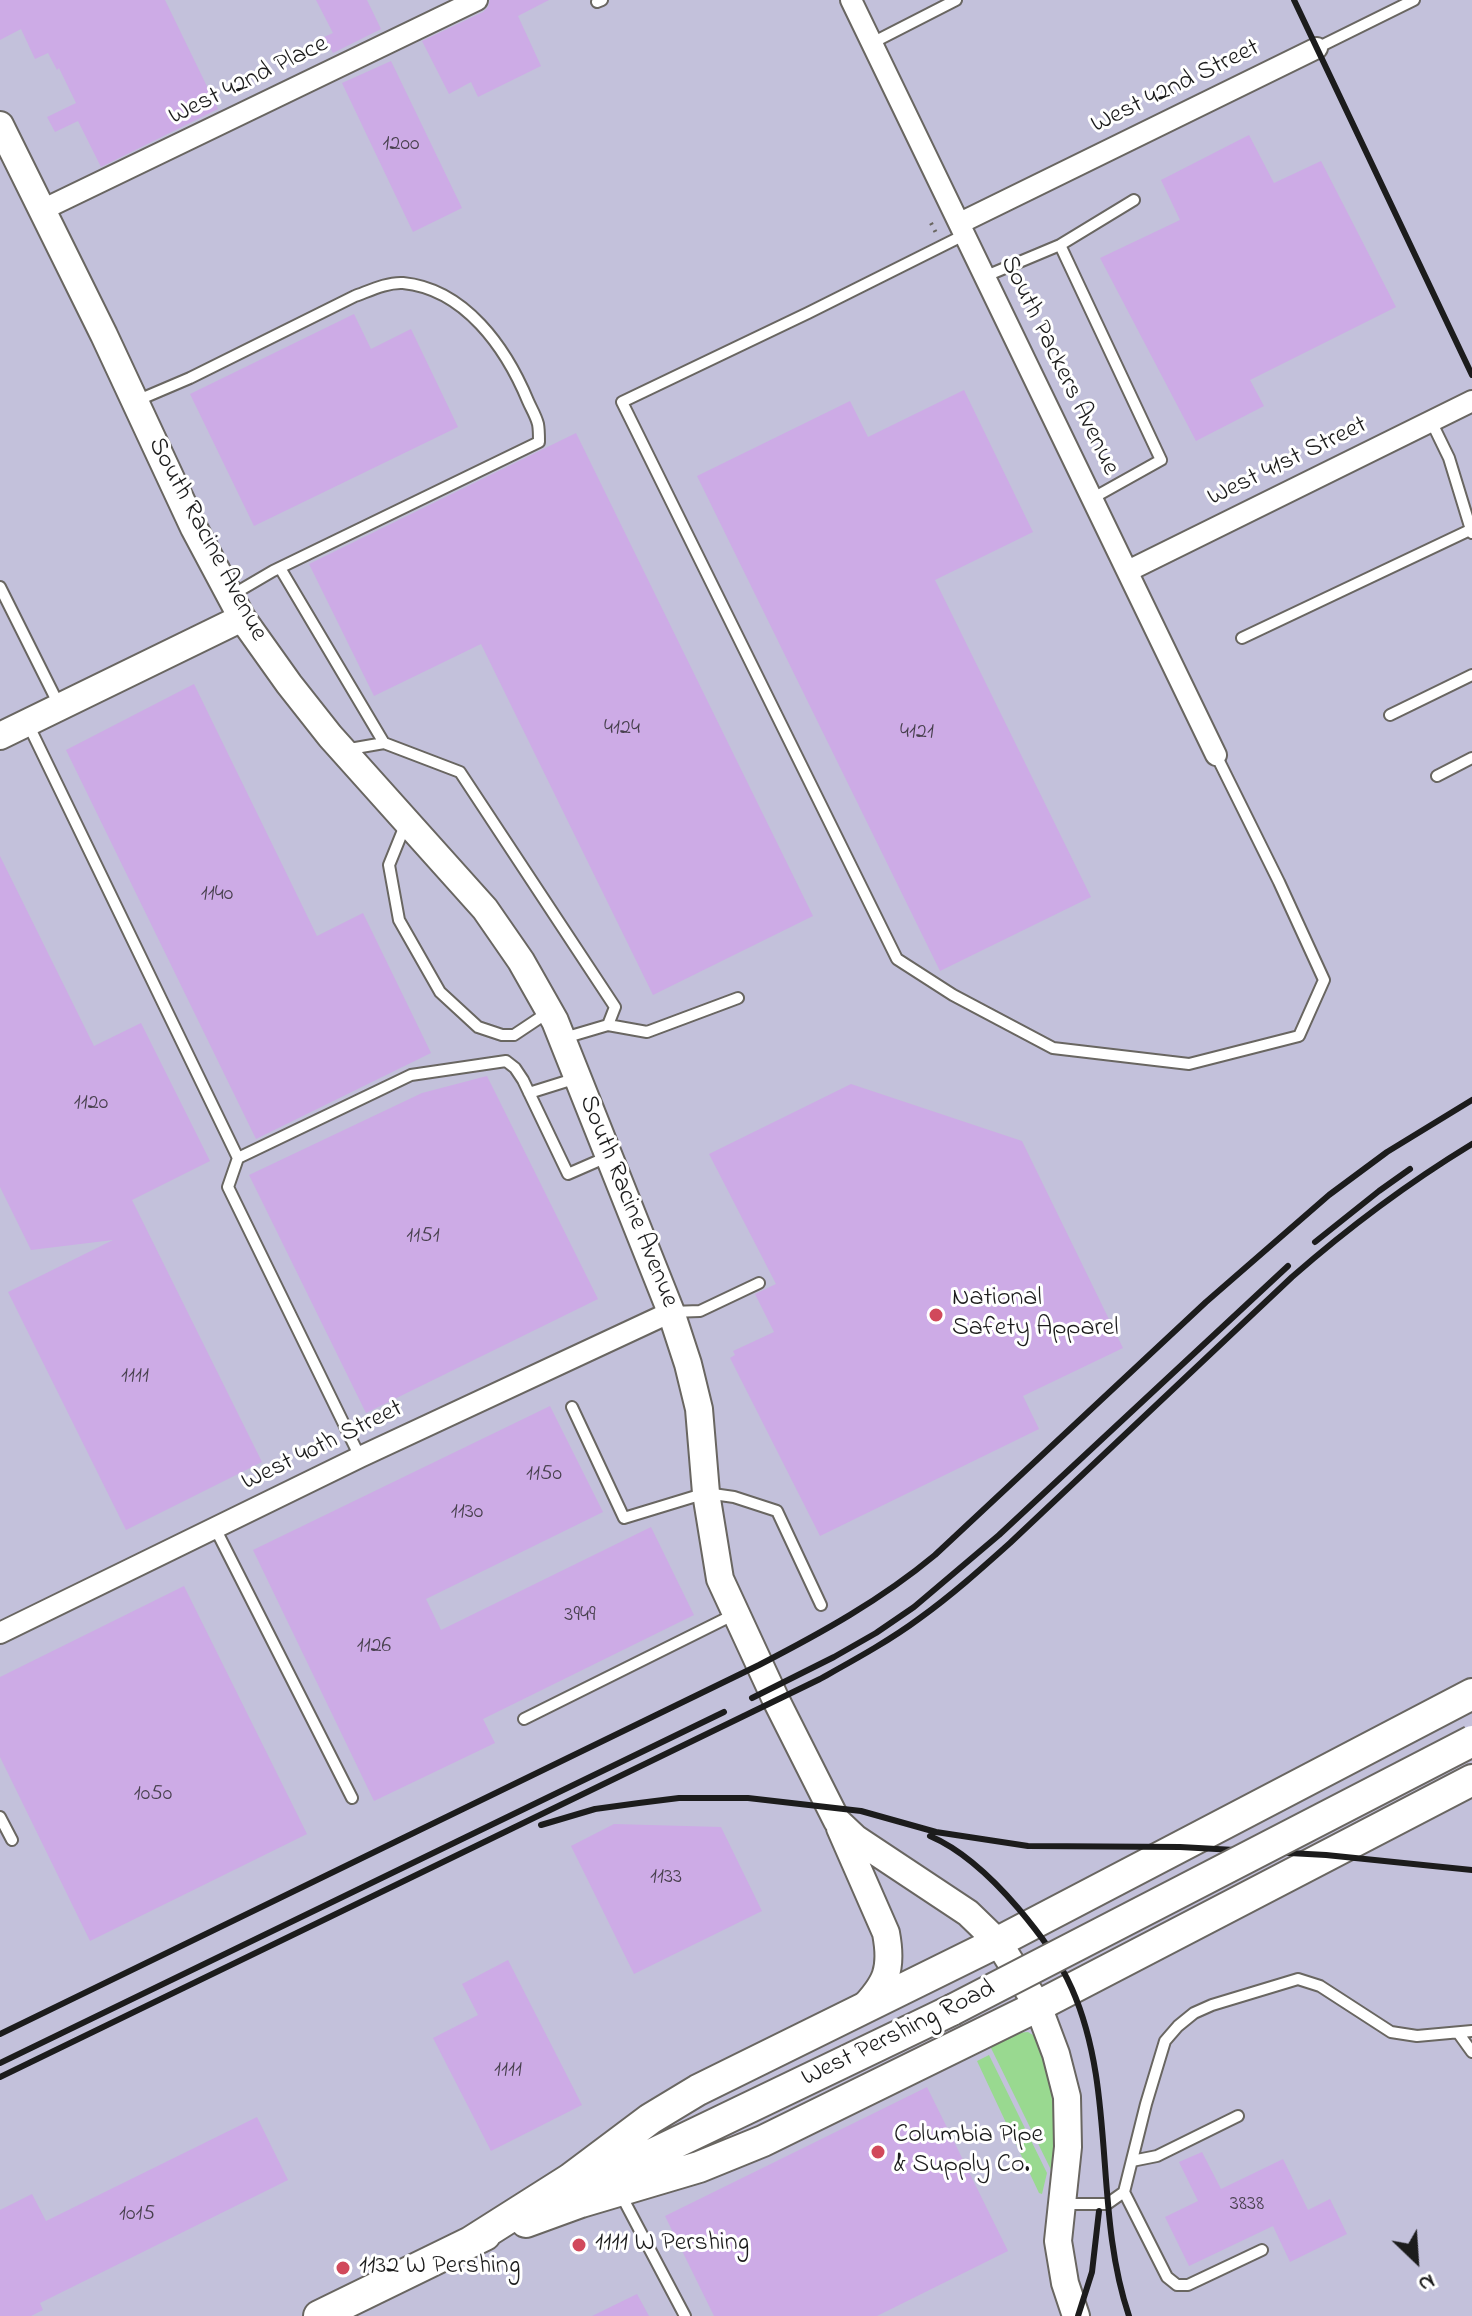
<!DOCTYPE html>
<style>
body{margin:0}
#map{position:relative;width:1472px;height:2316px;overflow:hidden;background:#f9efe0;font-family:"Indie Flower",sans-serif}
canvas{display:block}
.north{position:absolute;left:1376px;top:2220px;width:80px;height:80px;-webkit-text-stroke:6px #fff;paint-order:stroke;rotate:155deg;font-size:22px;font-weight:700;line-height:32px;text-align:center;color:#1c1c1c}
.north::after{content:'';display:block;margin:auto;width:28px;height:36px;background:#1c1c1c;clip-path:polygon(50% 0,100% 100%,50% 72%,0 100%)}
</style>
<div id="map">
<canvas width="1472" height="2316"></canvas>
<div class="north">N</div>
</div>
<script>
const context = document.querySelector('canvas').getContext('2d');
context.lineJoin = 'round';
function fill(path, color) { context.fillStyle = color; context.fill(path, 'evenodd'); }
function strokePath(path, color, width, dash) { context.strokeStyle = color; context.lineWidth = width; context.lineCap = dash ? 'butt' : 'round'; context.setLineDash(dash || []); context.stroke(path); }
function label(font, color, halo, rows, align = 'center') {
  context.font = font + ' "Indie Flower",sans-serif'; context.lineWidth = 6; context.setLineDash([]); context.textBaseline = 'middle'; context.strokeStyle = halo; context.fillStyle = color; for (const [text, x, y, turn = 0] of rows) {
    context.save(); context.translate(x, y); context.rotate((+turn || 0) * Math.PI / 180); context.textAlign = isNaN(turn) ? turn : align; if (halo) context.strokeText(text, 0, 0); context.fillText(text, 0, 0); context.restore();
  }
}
const industrial = new Path2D(`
 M0 0H1472V2316H0Z`);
const green = new Path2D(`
 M1028 2032 1038 2038 1057 2079 1054 2176 990 2046 1016 2033Z
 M989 2055 1047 2173 1042 2194 1039 2193 977 2061Z`);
const building = new Path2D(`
 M0 0H165L218 109 101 167 78 121 55 132 47 117 76 103 59 68 57 70 48 53 35 59 21 29 0 40Z
 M316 0H367L381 29 333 53 324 37 333 33Z
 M490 0H549L518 16 541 66 478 97 471 82 449 94 422 41 483 12 488 7Z
 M391 61 462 208 413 232 342 83Z
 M1249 135 1274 183 1321 161 1396 307 1250 380 1264 406 1196 441 1100 258 1180 220 1161 180Z
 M354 314 371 349 411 329 458 427 254 526 190 394Z
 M964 390 1033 532 935 580 1091 897 940 971 697 476 850 401 868 437Z
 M576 433 813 916 653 995 481 644 374 696 309 564Z
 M194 684 317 936 363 913 431 1053 256 1139 66 750Z
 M0 856 94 1046 141 1023 210 1161 132 1200 262 1462 126 1530 8 1292 113 1240 31 1250 0 1187Z
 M487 1076 598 1299 366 1413 249 1175 422 1093Z
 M851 1084 1022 1141 1123 1348 1023 1396 1039 1429 820 1536 730 1358 735 1355 733 1351 774 1332 755 1294 776 1284 709 1154Z
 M550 1406 603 1512 426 1599 441 1630 651 1527 694 1615 483 1719 495 1743 374 1801 253 1550Z
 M184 1586 307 1834 90 1941 0 1757V1677Z
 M614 1824 721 1827 762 1911 634 1974 571 1846Z
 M508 1960 582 2105 491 2151 433 2038 478 2015 462 1984Z
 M927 2087 1008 2251 877 2316H714L665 2216Z
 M257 2117 288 2180 40 2303 43 2310 31 2316H0V2210L32 2194 46 2221Z
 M1202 2152 1221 2189 1283 2159 1308 2210 1330 2199 1347 2234 1290 2262 1273 2226 1189 2266 1165 2217 1198 2201 1179 2162Z
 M637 2294 649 2316H592Z`);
const path = new Path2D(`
 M931 223 937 235`);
const service = new Path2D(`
 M597 2 602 0
 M872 43 956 0
 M1317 48 1414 0
 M966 234 808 313 622 402 897 959 953 995 1053 1048 1189 1064 1299 1036 1324 980 1279 882 1216 755
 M1060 245 1161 460 1093 498
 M986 276 1060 245 1134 200
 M136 401 190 378 355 296C369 291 387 282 403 283 465 289 506 348 528 401 531 408 536 416 538 424 539 429 539 436 539 442L273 571 232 595
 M1431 421 1449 458 1472 533
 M280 568 384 743
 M0 587 59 705
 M1242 638 1470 530
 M1390 715 1472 675
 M28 724 238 1158
 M344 750 384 743 460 772 615 1007 608 1025 564 1038
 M1437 776 1472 758
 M406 823 389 865 399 920 440 992 478 1027 502 1035H514L550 1011
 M608 1025 647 1032 738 998
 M529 1093 577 1078
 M671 1312 700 1311 759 1283
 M572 1407 624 1518 706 1493 734 1497 777 1511 821 1605
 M360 1457 228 1187 238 1158 411 1075 506 1061 515 1068 523 1080 568 1174 607 1157
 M215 1528 352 1798
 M524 1719 735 1614
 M0 1817 12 1840
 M1459 2034 1472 2052
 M1132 2161 1157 2156 1238 2116
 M1124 2192 1167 2277 1177 2285H1188L1262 2250
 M620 2193 685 2316
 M1063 2204H1107L1124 2192 1146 2104 1165 2041 1178 2026 1194 2013 1212 2005 1298 1979 1320 1986 1391 2032 1417 2036 1472 2031`);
const minor = new Path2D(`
 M851 0 1216 755
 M42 210 477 0
 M960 223 1317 48
 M1128 571 1472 401
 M0 1633 360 1457 671 1312`);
const tertiary = new Path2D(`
 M0 125 104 335 194 528 242 618 289 684 330 736 485 909 521 961 555 1021 671 1312 688 1364 699 1409 706 1493 720 1579 776 1700 837 1821 855 1838 968 1913 998 1942 1038 2006 1056 2054 1067 2097 1068 2147 1058 2241 1065 2283 1076 2316
 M0 736 242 618
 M840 1828 886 1933C893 1970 886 1984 861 2010`);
const secondary = new Path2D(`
 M590 2184 952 2010
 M526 2222 581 2202 699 2167 763 2141 1038 2006 1472 1780
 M469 2243 570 2179 650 2119 698 2090 998 1942 1472 1694
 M319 2316 485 2235`);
const rail = new Path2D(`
 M1294 0 1472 375
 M1315 1242 1379 1191 1410 1169
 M752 1698 834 1657 876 1633 914 1607 999 1535 1288 1266
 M541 1825 595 1809 639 1803 679 1798H748L861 1811 936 1832 1028 1846 1180 1847 1326 1855 1472 1870
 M930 1836C965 1851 994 1880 1018 1908 1039 1933 1059 1959 1072 1989 1117 2091 1093 2210 1129 2316
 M0 2034 759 1665C821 1633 881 1600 935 1555L1206 1302 1329 1195 1387 1152 1472 1100
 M0 2063 724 1712
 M0 2077 820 1679C854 1660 889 1641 920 1618 952 1595 981 1569 1010 1543L1292 1277C1349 1227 1408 1183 1472 1144
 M1078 2316 1092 2272 1099 2211`);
const secondaryBridge = new Path2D(`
 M952 2010 1472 1741`);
const markers = [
 [936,1315,8,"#d1495b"],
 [878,2152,8,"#d1495b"],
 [579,2245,8,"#d1495b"],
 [343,2268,8,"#d1495b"]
];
const numberNames = [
 ["1200",401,145],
 ["4124",622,729],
 ["4121",917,733],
 ["1140",217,895],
 ["1120",91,1104],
 ["1151",423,1237],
 ["1111",135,1377],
 ["1150",544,1475],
 ["1130",467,1513],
 ["3949",580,1616],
 ["1126",374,1647],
 ["1050",153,1795],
 ["1133",666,1878],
 ["1111",508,2071],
 ["3838",1247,2205],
 ["1015",137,2215]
];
const streetNames = [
 ["West 42nd Place",249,82,-26],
 ["West 42nd Street",1176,88,-26],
 ["South Packers Avenue",1058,366,64],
 ["West 41st Street",1288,463,-26],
 ["South Racine Avenue",206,540,62],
 ["South Racine Avenue",627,1202,68],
 ["West 40th Street",323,1447,-26],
 ["West Pershing Road",899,2035,-26]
];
const poiNames = [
 ["National",952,1300],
 ["Safety Apparel",952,1330],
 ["Columbia Pipe",894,2137],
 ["& Supply Co.",894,2167],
 ["1111 W Pershing",595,2245],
 ["1132 W Pershing",359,2268]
];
fill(industrial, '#c3c1db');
fill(green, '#99d990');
fill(building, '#cdabe6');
strokePath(service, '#696661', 14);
strokePath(minor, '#696661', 24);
strokePath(tertiary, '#696661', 30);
strokePath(secondary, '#696661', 34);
strokePath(path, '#696661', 4, [2, 6]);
strokePath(service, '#fff', 10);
strokePath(minor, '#fff', 20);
strokePath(tertiary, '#fff', 26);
strokePath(secondary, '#fff', 30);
strokePath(rail, '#1c1c1c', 6);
strokePath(secondaryBridge, '#696661', 34, []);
strokePath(secondaryBridge, '#fff', 30);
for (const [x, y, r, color] of markers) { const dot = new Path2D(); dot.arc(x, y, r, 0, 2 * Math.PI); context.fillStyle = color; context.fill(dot); strokePath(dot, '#fff', 3); }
label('22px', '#48404e', null, numberNames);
label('26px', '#1c1c1c', '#fff', streetNames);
label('26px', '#1c1c1c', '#fff', poiNames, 'left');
</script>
